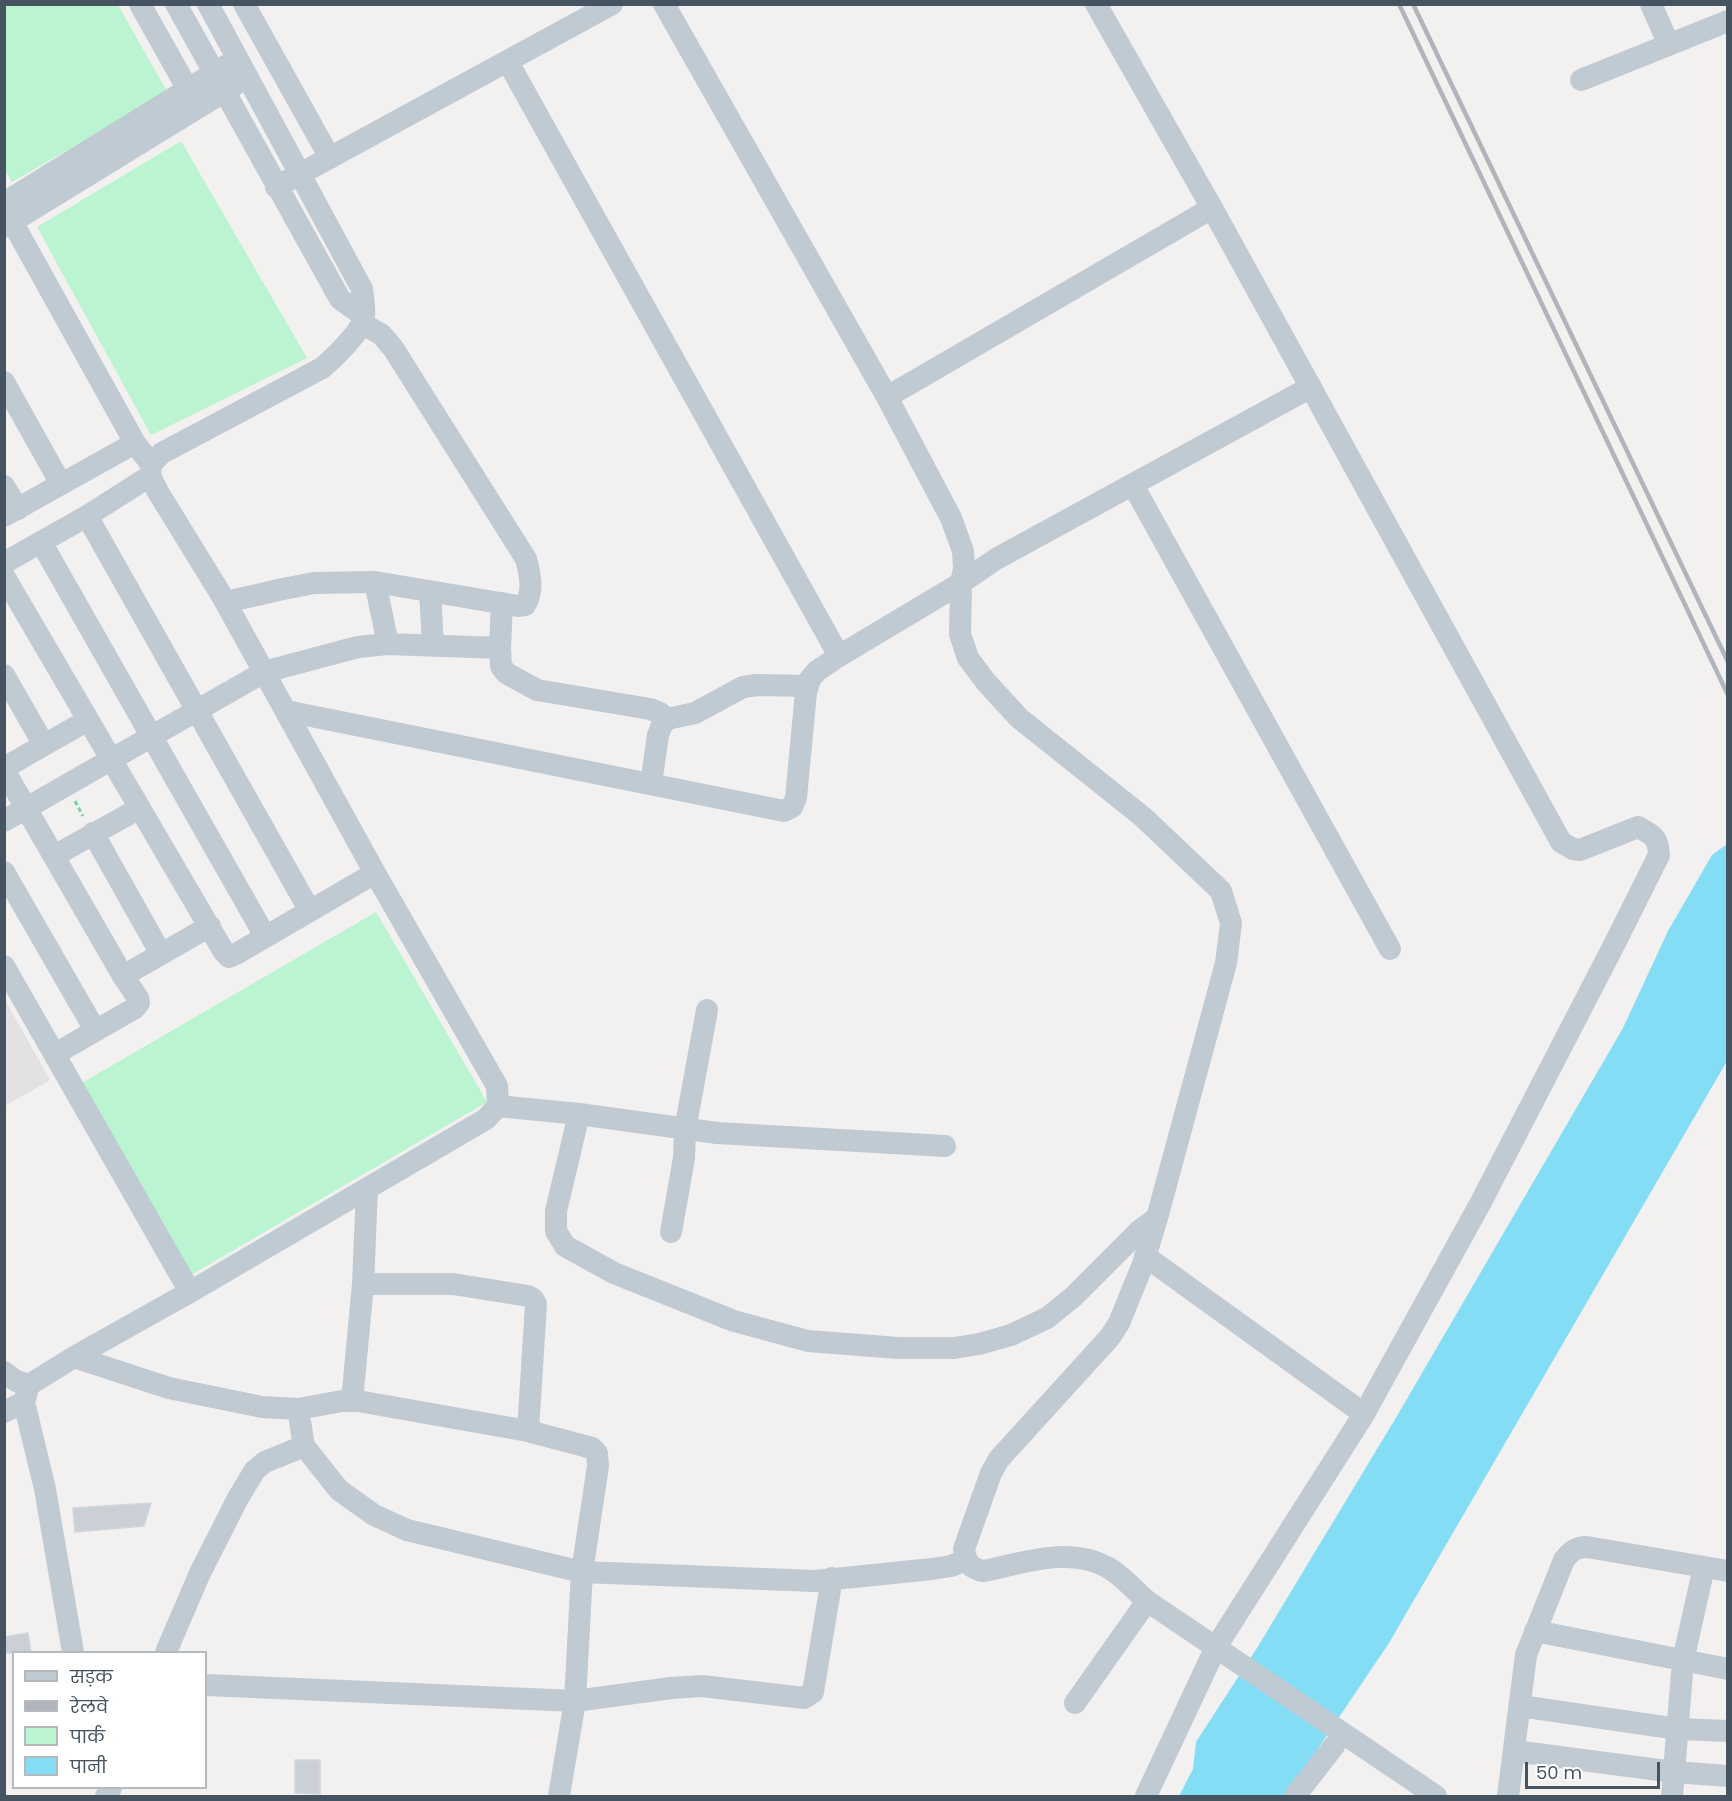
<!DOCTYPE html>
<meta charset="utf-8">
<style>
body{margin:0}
#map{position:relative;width:1732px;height:1801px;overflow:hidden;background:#f3f0f0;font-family:Poppins,"Noto Sans Devanagari",sans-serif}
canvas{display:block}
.frame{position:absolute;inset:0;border:6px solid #465360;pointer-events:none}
.legend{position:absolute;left:12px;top:1651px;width:195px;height:138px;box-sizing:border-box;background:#fff;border:2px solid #b5babf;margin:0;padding:8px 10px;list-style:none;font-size:18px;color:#465360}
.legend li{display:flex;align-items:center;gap:12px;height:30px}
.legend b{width:30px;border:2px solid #b5babf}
.scale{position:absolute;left:1525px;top:1762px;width:135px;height:27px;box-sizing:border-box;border:3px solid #465360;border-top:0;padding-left:8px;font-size:18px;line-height:21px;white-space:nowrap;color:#465360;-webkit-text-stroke:4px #fff;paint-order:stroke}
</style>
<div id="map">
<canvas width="1732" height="1801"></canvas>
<div class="frame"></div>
<ul class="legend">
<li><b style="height:8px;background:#bfcad3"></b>सड़क</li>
<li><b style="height:8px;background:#b1b5bb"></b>रेलवे</li>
<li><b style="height:16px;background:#baf4d1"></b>पार्क</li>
<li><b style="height:16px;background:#83ddf5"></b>पानी</li>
</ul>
<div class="scale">50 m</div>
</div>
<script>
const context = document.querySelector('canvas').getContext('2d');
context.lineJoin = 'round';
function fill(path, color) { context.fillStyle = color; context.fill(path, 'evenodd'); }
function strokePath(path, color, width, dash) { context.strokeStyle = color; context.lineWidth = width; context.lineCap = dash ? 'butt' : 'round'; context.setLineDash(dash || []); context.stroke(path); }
const education = new Path2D(`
 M4 998 50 1080 5 1106H4Z`);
const green = new Path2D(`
 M4 5H118L168 93 12 182 4 169Z
 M181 141 307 358 151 435 37 227Z
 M376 912 487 1102 191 1275 80 1084Z`);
const water = new Path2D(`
 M1727 844V1061L1389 1643 1286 1796H1179L1193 1769 1196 1742 1257 1648 1397 1416 1623 1028 1668 931 1712 855Z`);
const building = new Path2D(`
 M151 1503 144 1526 75 1532 73 1508Z
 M28 1633 31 1653H4V1637Z
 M295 1760H320V1794L295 1793Z`);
const path = new Path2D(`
 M75 801 83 816`);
const minor = new Path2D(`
 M140 4 195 102
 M176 4 340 299 364 316
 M244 4 330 158
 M664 4 887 397 951 518 963 551 964 569 961 583 960 634 968 658 986 682 1019 718 1143 817 1221 891 1231 923 1226 963 1157 1218 1143 1264 1119 1323 1110 1337 999 1459 991 1473 964 1549C966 1562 970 1569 984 1571 1023 1563 1070 1546 1107 1567 1122 1575 1134 1590 1147 1601L1436 1796
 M1096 4 1212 208 1561 842 1573 849 1580 850 1638 827C1653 835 1658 837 1659 855L1615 943 1481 1202 1364 1414 1216 1647 1146 1796
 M1651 4 1669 45
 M508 62 839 656
 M1581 80 1728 21
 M276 187 612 4
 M4 203 225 66
 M4 207 135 443 151 464 150 476 158 492 222 596 375 873 497 1086 498 1106 486 1119 190 1292 74 1357 29 1385 24 1402 45 1489 73 1652
 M4 227 235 85
 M4 382 61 484
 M887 397 1212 208
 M151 464 162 453 322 368C333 359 362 331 364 317 365 308 363 298 362 289L208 4
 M1133 485 1390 949
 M4 486 18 509
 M4 516 135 443
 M87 516 310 911
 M41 542 265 936
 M4 563 87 516 150 476
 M4 576 224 952 229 957 236 954 375 873
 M430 591 433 646
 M226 602 283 589 314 583 375 582 518 606 525 605C534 591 530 574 526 559L393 348 381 334 362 324
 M502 603 500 648 501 666 506 673 537 690 650 709 660 713 667 719
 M388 644 500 648
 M4 675 44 745
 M286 711 784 811 792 807 796 798 806 692 810 679 817 671 839 656 961 583 996 559 1311 387
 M4 768 88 720
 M4 770 123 976 138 998 139 1003 135 1008 55 1054
 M651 784 658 735 662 725 667 719 695 713 743 687 757 685 808 686
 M4 821 264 672 358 647 388 644 375 582
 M93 833 161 954
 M54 856 140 808
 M4 872 95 1030
 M4 966 190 1292
 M123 976 210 926
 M498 1106 579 1114 717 1133 945 1146
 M579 1114 556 1211V1231L565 1246 614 1273 734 1321 808 1341 898 1348H954L979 1344 1011 1335 1047 1318 1073 1297 1139 1231 1157 1218
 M671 1232 684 1158 685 1130 707 1010
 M1145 1256 1364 1414
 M363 1284H453L528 1296 533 1299 536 1304 528 1431
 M74 1357 169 1388 262 1407 298 1409 304 1446 339 1490 374 1515 407 1530 582 1572 815 1581 932 1569 951 1566 966 1560
 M4 1372 16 1381 29 1385
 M352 1401 363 1284 367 1189
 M298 1409 342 1401H358L528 1431 592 1448 597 1453 598 1466 582 1572 575 1701 559 1796
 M4 1412 24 1402
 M1535 1631 1728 1669
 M166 1652 200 1573 238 1498 255 1470 265 1462 304 1446
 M206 1685 575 1701 671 1688 702 1686 804 1698 813 1692 832 1578
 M1075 1703 1147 1601
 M1520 1706 1678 1729 1728 1731
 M1514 1751 1674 1772 1728 1776
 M106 1796 111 1788
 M1295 1796 1334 1746
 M1508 1796 1526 1655 1564 1560C1571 1551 1576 1547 1587 1547L1728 1571
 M1672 1796 1683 1661 1704 1567`);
const rail = new Path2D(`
 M1399 4 1728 695
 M1413 4 1728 662`);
fill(education, '#e4e1e2');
fill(green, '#baf4d1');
fill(water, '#83ddf5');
fill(building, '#cbcfd6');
strokePath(building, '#d3d6dc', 1.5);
strokePath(path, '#6fd6a3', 3, [4.5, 3]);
strokePath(minor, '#bfcad3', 22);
strokePath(rail, '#b1b5bb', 4.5);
</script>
